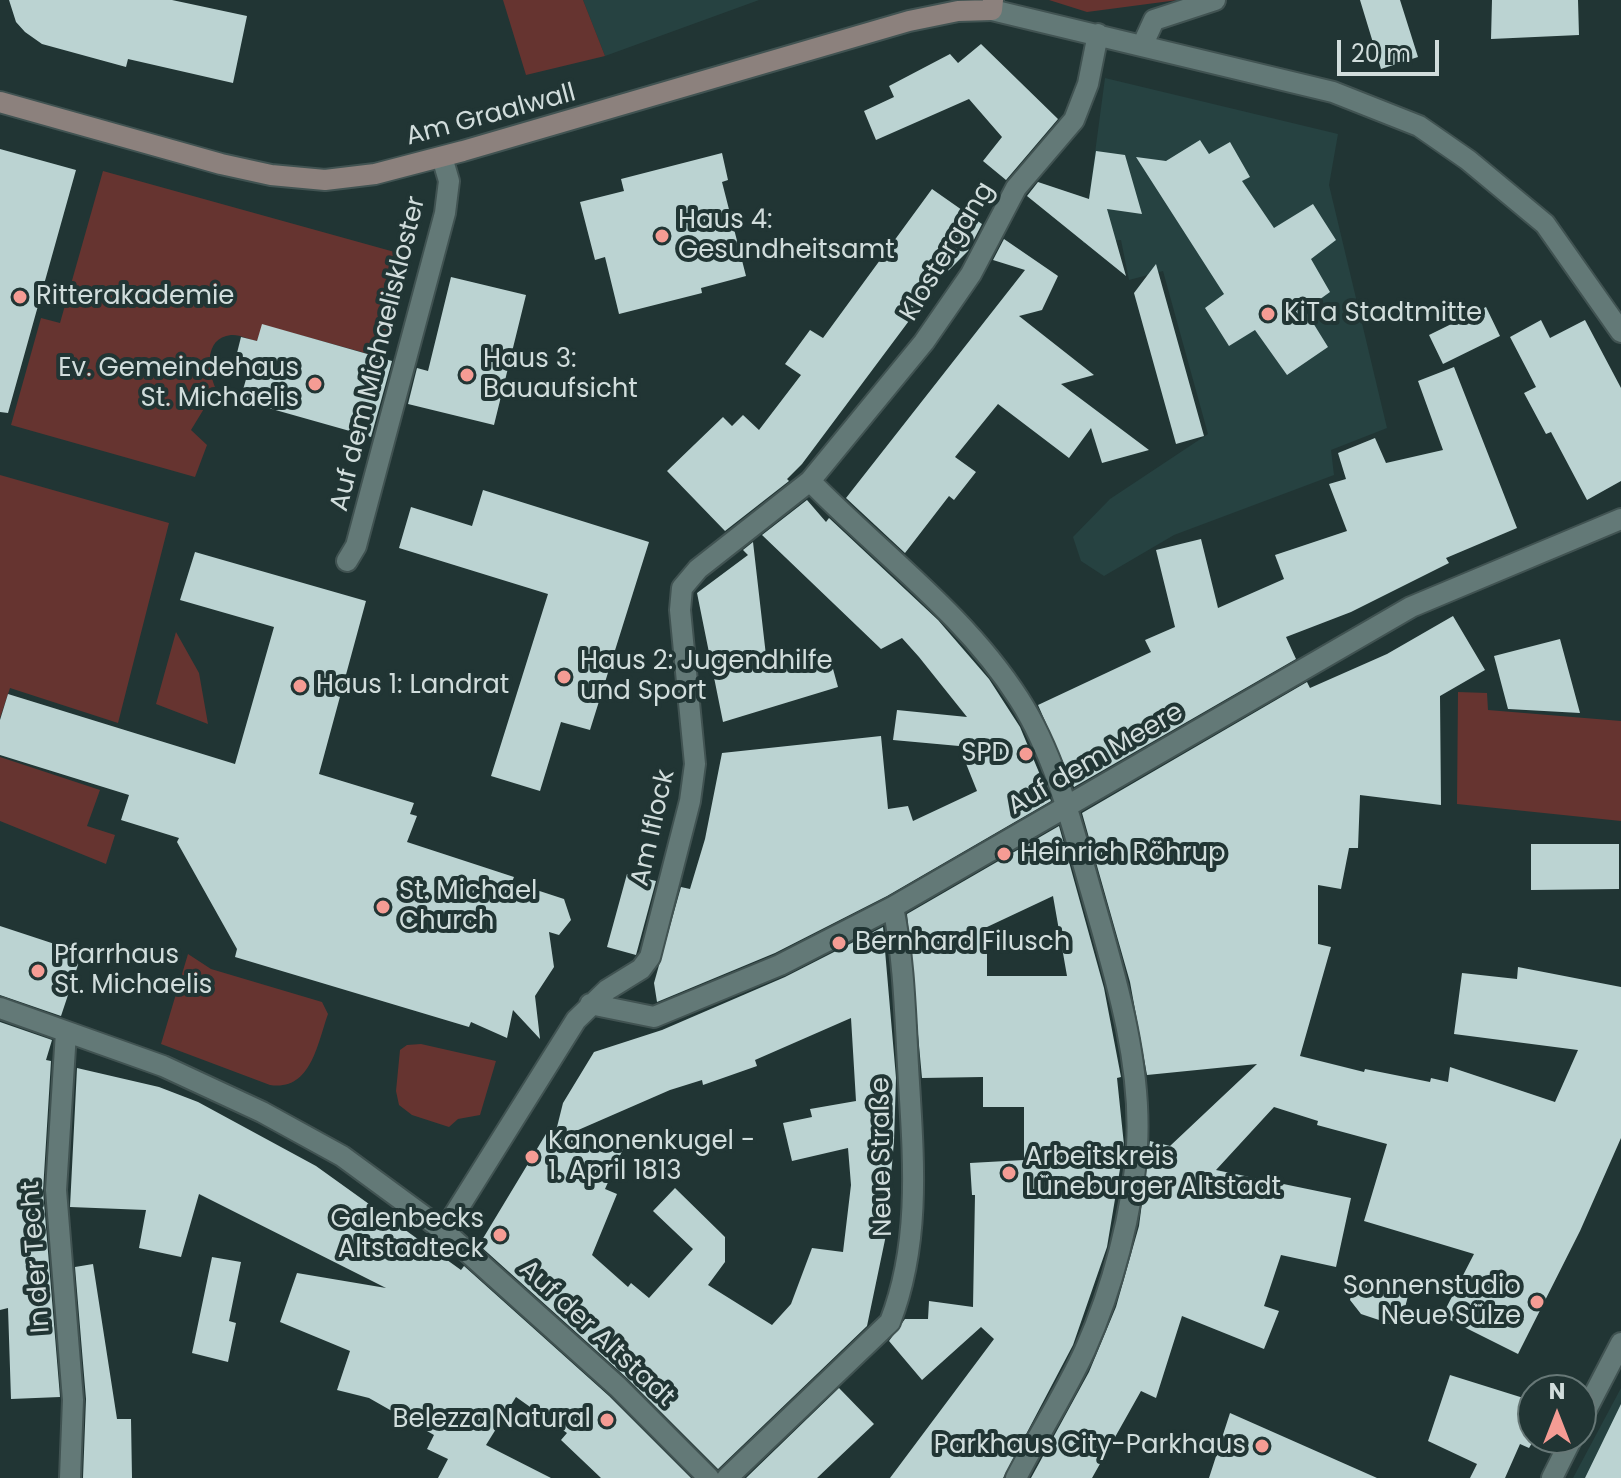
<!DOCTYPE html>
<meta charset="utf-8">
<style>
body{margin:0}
#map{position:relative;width:1621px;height:1478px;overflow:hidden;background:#213534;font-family:Poppins,sans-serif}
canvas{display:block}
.north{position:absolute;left:1517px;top:1374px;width:80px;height:80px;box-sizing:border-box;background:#213534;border:2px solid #677877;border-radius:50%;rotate:0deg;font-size:22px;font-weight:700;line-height:32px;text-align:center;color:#d1dddc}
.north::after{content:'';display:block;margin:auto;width:28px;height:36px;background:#f59c94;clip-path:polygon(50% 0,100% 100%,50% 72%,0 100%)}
.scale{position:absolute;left:1337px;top:40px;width:102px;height:36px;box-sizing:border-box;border:4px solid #d1dddc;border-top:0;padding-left:10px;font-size:24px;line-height:28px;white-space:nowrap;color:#d1dddc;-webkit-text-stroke:6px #213534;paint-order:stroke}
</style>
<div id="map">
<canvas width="1621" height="1478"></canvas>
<div class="north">N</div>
<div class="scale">20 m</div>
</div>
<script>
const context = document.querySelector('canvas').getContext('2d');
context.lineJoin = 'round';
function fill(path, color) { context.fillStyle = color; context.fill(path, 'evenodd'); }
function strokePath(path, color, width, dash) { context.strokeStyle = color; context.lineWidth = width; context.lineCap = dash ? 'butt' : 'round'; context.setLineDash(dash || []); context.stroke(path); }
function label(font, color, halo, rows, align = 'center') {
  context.font = font + ' Poppins,sans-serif'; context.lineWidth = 8; context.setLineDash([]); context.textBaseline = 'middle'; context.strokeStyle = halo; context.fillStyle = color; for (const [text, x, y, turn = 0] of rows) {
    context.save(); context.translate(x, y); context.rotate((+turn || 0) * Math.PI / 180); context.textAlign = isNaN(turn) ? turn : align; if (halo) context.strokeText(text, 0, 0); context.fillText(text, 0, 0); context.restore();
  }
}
const built = new Path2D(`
 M583 0H759L605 56Z
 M1105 78 1338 134 1329 185 1387 428 1331 450 1334 475 1174 535 1104 576 1081 561 1073 537 1110 499 1208 434 1163 271 1129 280 1121 240 1083 243Z
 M1621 1388V1478H1573Z`);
const green = new Path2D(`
 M503 0H583L605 56 526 75Z
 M1049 0H1178L1087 12Z
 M103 171 409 256 380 357 263 325 257 341C250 340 239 334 231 335 203 338 208 372 216 389L191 430 207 445 195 477 11 425 41 318 60 323Z
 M0 475 169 523 118 723 10 688 0 718Z
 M176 632 199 673 208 724 156 704Z
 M1458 692 1487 693 1488 710 1621 721V821L1457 804Z
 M0 757 100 790 87 826 115 835 106 864 0 821Z
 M188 954 211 969 322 1002 328 1014C317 1045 311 1091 270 1085L161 1044Z
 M421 1044 496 1061 480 1115 458 1119 449 1127 412 1115 399 1105 396 1091 400 1050 407 1045Z`);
const building = new Path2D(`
 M9 0H172L247 16 233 83 128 59 126 67 42 44 25 32 16 22Z
 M1360 0H1400L1418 57 1381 69Z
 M1492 0H1578L1579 35 1491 39Z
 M981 44 1058 119 1006 180 983 161 1002 137 969 99 876 140 864 111 894 97 889 86 950 54 958 63Z
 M1200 140 1209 154 1230 142 1250 177 1242 181 1274 228 1313 204 1336 240 1311 259 1330 292 1305 310 1328 347 1287 375 1255 330 1229 346 1205 308 1224 294 1136 157 1166 161Z
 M0 149 76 170 8 413 0 412Z
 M1096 151 1125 155 1142 214 1107 209 1126 276 1027 196 1038 182 1089 199Z
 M722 153 728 180 722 182 746 276 701 288 702 293 619 314 605 257 595 260 580 202 624 191 621 179Z
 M932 189 982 224 968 251 941 278 802 464 787 479 789 481 725 531 667 471 723 417 732 426 743 415 759 430 801 375 785 364 810 330 823 338Z
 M1004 239 1058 276 1042 310 1019 316 1094 375 1061 384 1149 450 1102 463 1091 428 1069 458 998 404 955 457 976 472 954 500 949 496 905 553 846 498 1025 270 993 260Z
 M1156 264 1204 436 1176 444 1134 293Z
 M451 277 526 295 494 425 408 404 417 368 428 371Z
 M1486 307 1500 336 1443 364 1429 335Z
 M1541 320 1550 338 1585 320 1621 388V481L1587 500 1551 432 1546 434 1524 393 1536 387 1510 337Z
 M262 324 392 361 371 437 240 400 249 369 234 365 241 337 257 341Z
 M1454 367 1517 528 1446 558 1449 563 1351 612 1286 637 1296 659 1074 787 1038 705 1151 652 1145 640 1175 627 1156 550 1201 539 1218 608 1284 579 1275 555 1347 531 1329 484 1346 479 1338 453 1375 438 1386 463 1443 450 1418 381Z
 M483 490 649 542 590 730 561 722 540 791 491 776 548 594 399 548 411 507 472 526Z
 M807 500 826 522 829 518 938 620 989 679 1020 727 1051 801 887 896 775 953 657 1002 654 983 681 887 690 889 705 839 722 753 881 736 888 809 908 806 913 821 977 791 959 746 893 740 897 710 967 717 919 657 902 638 881 649 762 535Z
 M753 542 768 673 830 658 838 687 723 722 697 593 748 555 743 550Z
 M195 552 366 601 319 774 414 803 410 814 417 816 407 842 514 877 512 882 564 899 571 920 559 935 549 932 554 967 535 996 540 1039 513 1010 507 1038 471 1022 469 1027 235 957 237 949 177 842 179 838 121 820 129 795 0 755V720L8 694 235 764 274 627 180 600Z
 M1453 616 1485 670 1440 696 1441 805 1360 795 1358 848H1349L1341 889 1318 885V944L1331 947 1300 1056 1364 1072 1365 1069 1430 1082 1431 1078 1448 1082 1450 1067 1555 1102 1578 1050 1454 1034 1462 973 1517 979 1518 967 1621 987V1138L1580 1231 1518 1354 1442 1316 1474 1254 1364 1221 1387 1144 1317 1125 1318 1121 1274 1107 1216 1170 1351 1198 1336 1267 1281 1255 1264 1306 1279 1311 1264 1349 1182 1316 1156 1398 1141 1391 1092 1478H1031L1089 1372 1116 1307 1139 1226 1150 1141 1170 1146 1257 1064 1147 1075 1130 982 1082 813 1307 682 1310 688 1387 654Z
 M1560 639 1580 713 1508 709 1494 656Z
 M1059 826 1104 988 1121 1077 1117 1078 1124 1145 1107 1247 1073 1345 1003 1478H890L994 1339 981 1327 922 1380 889 1341 905 1319H928L929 1301 973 1307 975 1195H972L970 1163 1024 1160V1107H983V1077L922 1078 907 914ZM1053 896 1067 976H987V927Z
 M1531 844H1619V889L1531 890Z
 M627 874 656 881 636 955 607 947Z
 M0 926 82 953 61 1016 0 995Z
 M883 927 896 1078 894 1141 886 1235 867 1326 718 1469 627 1378 479 1245 549 1129 556 1131 563 1103 594 1052 662 1030 785 977ZM851 1018 856 1101 810 1109 812 1117 783 1123 792 1161 848 1148 851 1185 843 1252 812 1248 791 1304 772 1325 708 1285 725 1262V1237L675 1188 653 1211 693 1249 649 1298 631 1283 628 1287 592 1255 617 1194 605 1189 623 1149 569 1134 670 1090 702 1080 703 1085 757 1066 755 1060Z
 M0 1022 52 1040 46 1060 51 1061 43 1191 60 1397 11 1399 8 1308 0 1310Z
 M77 1068 159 1087 198 1102 316 1166 461 1270 464 1266 609 1396 691 1478H601L561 1440 567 1433 516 1397 486 1445 551 1478H438L448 1459 427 1449 434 1435 369 1398 337 1390 350 1351 280 1322 297 1273 386 1288 199 1194 181 1257 139 1248 146 1210 70 1207Z
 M212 1257 241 1262 229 1321 236 1323 228 1362 192 1353Z
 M93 1264 117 1419H131L132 1478H83L86 1399 75 1267Z
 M1355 1277 1409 1292 1400 1327 1361 1314 1350 1300Z
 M1450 1375 1533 1401 1535 1438 1529 1448 1520 1444 1505 1478H1470L1477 1464 1428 1441Z
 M839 1388 874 1424 817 1478H746Z
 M1621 1404V1478H1585Z
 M1230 1413 1377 1478H1209Z`);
const street = new Path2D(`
 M992 10 1333 92 1419 126 1468 160 1545 224 1621 332
 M1143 44 1154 20 1215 0
 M810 481C880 553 964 613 1019 699 1055 755 1073 828 1091 891 1114 972 1142 1061 1137 1146 1133 1212 1112 1290 1085 1350 1065 1394 1038 1435 1016 1478
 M347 561 356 546 445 213 449 181 442 157
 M590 1004 654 1017 780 965 893 907 1411 607 1621 519
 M0 1008 163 1066 262 1112 342 1156 444 1231 618 1387 709 1478
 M66 1032 56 1190 73 1400 70 1478
 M444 1231 576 1020 607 990 641 969 650 957 690 801 695 764 680 610 682 588 698 569 810 481 924 342 971 274 1016 188 1074 120 1088 84 1098 34
 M1581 1420 1621 1343
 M727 1478 890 1322C922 1240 913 1153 908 1066 905 1013 904 960 893 907
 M1552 1478 1572 1438`);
const secondary = new Path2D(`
 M0 102 221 164 271 175 325 180 375 174 463 151 909 21 958 11 992 10 993 0`);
const markers = [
 [662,236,8,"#f59c94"],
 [20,297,8,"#f59c94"],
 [1268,314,8,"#f59c94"],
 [467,375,8,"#f59c94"],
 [315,384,8,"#f59c94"],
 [564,677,8,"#f59c94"],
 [300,686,8,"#f59c94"],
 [1026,754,8,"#f59c94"],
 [1004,854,8,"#f59c94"],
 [383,907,8,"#f59c94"],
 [839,943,8,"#f59c94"],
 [38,971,8,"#f59c94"],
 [532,1157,8,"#f59c94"],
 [1009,1173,8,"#f59c94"],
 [500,1235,8,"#f59c94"],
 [1537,1302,8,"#f59c94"],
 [607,1420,8,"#f59c94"],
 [1262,1446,8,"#f59c94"]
];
const streetNames = [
 ["Am Graalwall",491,116,-15],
 ["Klostergang",948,252,-59],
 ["Auf dem Michaeliskloster",379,354,-76],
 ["Auf dem Meere",1096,760,-30],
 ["Am Iflock",654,828,-77],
 ["Neue Straße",883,1157,-91],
 ["In der Techt",37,1257,-94],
 ["Auf der Altstadt",596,1334,43]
];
const poiNames = [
 ["Haus 4:",678,221],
 ["Gesundheitsamt",678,251],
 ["Ritterakademie",36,297],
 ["KiTa Stadtmitte",1284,314],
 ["Haus 3:",483,360],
 ["Bauaufsicht",483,390],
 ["Ev. Gemeindehaus",299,369,"right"],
 ["St. Michaelis",299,399,"right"],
 ["Haus 2: Jugendhilfe",580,662],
 ["und Sport",580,692],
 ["Haus 1: Landrat",316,686],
 ["SPD",1010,754,"right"],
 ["Heinrich Röhrup",1020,854],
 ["St. Michael",399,892],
 ["Church",399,922],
 ["Bernhard Filusch",855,943],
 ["Pfarrhaus",54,956],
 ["St. Michaelis",54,986],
 ["Kanonenkugel -",548,1142],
 ["1. April 1813",548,1172],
 ["Arbeitskreis",1025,1158],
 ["Lüneburger Altstadt",1025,1188],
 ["Galenbecks",484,1220,"right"],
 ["Altstadteck",484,1250,"right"],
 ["Sonnenstudio",1521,1287,"right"],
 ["Neue Sülze",1521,1317,"right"],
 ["Belezza Natural",591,1420,"right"],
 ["Parkhaus City-Parkhaus",1246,1446,"right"]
];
fill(built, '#264241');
fill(green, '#663430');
fill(building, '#bbd3d2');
strokePath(street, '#415352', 24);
strokePath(secondary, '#415352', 24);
strokePath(street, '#637977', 20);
strokePath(secondary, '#8c817d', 20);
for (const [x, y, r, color] of markers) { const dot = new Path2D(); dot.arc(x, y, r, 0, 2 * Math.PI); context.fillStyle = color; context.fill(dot); strokePath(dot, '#213534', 3); }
label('26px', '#d1dddc', '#213534', streetNames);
label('26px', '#d1dddc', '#213534', poiNames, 'left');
</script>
